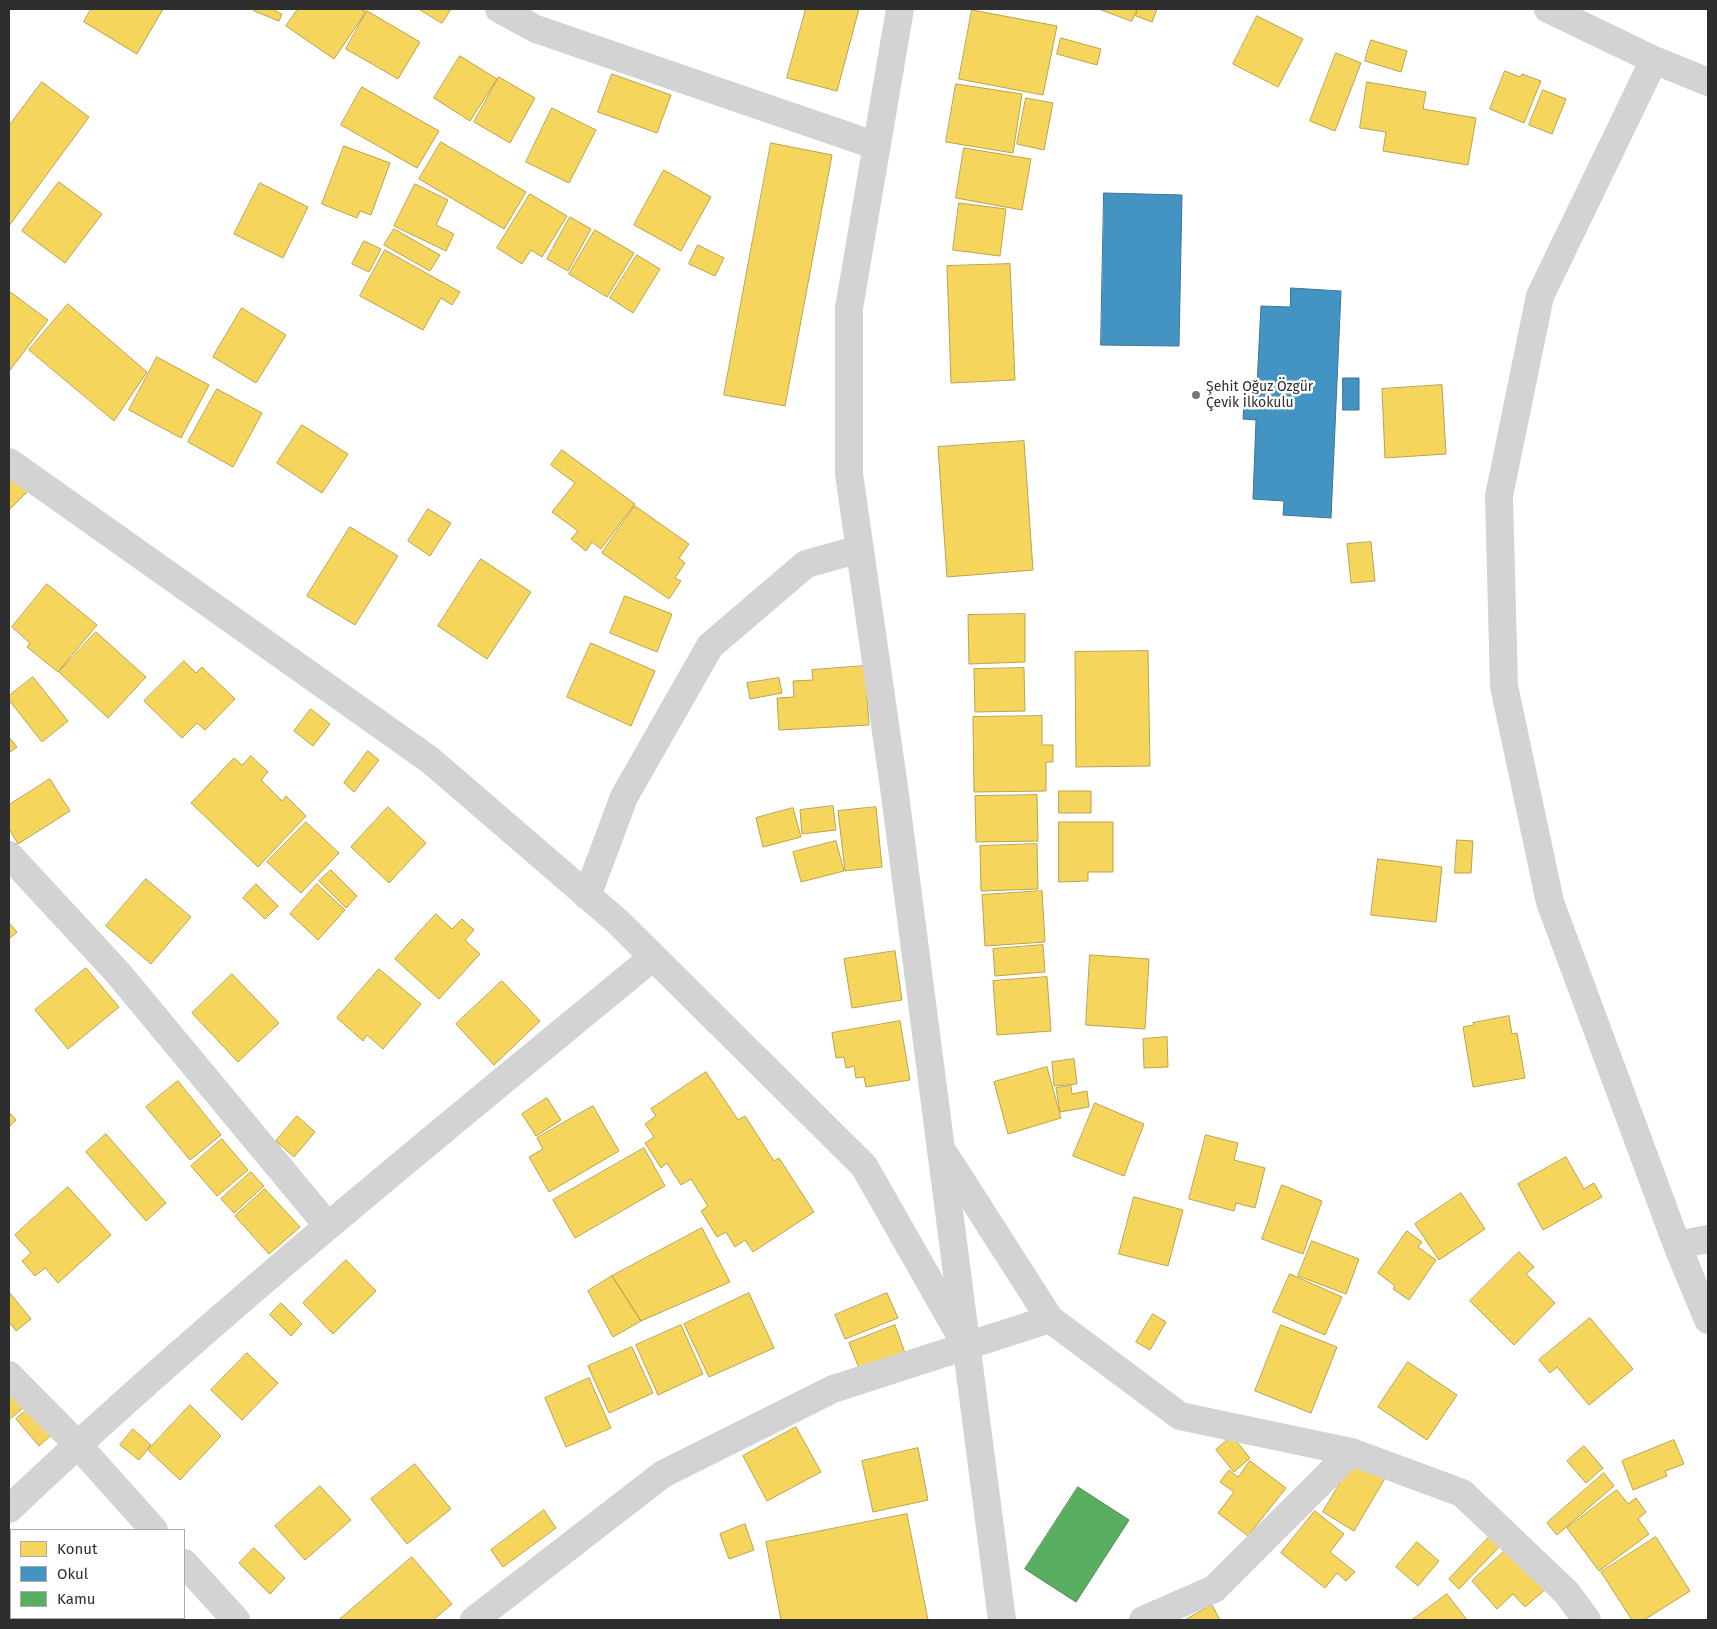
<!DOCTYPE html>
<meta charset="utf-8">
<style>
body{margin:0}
#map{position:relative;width:1717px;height:1629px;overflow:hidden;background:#fff;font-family:"Fira Sans",sans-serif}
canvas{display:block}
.frame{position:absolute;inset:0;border:10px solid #2e2e2e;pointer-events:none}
.legend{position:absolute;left:10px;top:1529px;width:175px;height:90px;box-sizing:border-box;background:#fff;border:1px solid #ababab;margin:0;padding:6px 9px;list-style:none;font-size:15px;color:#2e2e2e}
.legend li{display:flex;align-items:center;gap:10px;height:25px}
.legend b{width:25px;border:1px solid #ababab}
</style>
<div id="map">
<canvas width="1717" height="1629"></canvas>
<div class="frame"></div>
<ul class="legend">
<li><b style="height:14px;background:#f6d55c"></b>Konut</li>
<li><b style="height:14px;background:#4393c3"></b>Okul</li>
<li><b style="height:14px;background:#5aae61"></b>Kamu</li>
</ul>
</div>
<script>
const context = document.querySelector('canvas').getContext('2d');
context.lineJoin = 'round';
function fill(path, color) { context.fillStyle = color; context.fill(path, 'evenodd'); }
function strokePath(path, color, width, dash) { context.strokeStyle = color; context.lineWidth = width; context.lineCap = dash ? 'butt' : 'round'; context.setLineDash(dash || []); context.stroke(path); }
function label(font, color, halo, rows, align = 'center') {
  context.font = font + ' "Fira Sans",sans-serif'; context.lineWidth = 5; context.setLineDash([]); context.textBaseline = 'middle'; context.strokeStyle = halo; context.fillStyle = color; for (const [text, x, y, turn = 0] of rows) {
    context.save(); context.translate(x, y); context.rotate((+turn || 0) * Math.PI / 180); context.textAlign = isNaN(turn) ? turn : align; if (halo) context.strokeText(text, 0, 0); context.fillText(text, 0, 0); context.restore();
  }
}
const homes = new Path2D(`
 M91 9H163L137 54 84 22Z
 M255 9H275V11L282 14 279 21 254 11Z
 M298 9H361L366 12 334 59 286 26Z
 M419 9H451L442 23Z
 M806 9H859L837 91 787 78Z
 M1099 9H1137L1132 21Z
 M1138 9H1157L1152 22 1136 16Z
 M972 10 1057 26 1043 95 959 79Z
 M367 11 420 42 398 79 346 49Z
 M1257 16 1303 39 1278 87 1233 64Z
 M1061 38 1101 49 1097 65 1057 54Z
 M1371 40 1407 51 1401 72 1365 61Z
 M1336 53 1361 63 1335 131 1310 121Z
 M460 56 497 79 470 121 434 98Z
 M1505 71 1520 77 1522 74 1541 81 1524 123 1490 109Z
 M612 74 671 95 657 133 598 112Z
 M499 77 535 98 510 143 474 122Z
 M42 82 89 117 9 226V126Z
 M1367 82 1426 92 1423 109 1476 118 1468 165 1383 151 1386 132 1360 128Z
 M956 84 1022 94 1013 153 946 142Z
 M362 87 439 131 417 168 341 125Z
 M1543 90 1566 99 1552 134 1529 125Z
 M1026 98 1053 103 1044 150 1017 144Z
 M552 108 596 130 569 183 526 162Z
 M441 142 526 192 504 229 419 179Z
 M771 143 832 155 785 406 724 395Z
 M344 146 390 163 371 215 360 211 357 218 322 204Z
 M964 148 1031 159 1022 210 956 198Z
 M664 170 711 197 681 251 634 225Z
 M59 182 102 214 65 263 22 231Z
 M260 183 308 207 283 258 234 234Z
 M415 184 448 200 436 225 454 234 446 251 394 226Z
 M530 194 567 216 542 257 531 250 522 264 497 248Z
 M959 203 1006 209 1000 256 953 250Z
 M570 217 591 229 568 271 547 259Z
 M394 229 440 255 430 271 384 245Z
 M595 230 634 253 607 297 569 274Z
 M364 241 381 249 369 272 352 264Z
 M698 245 724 258 715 276 689 264Z
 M385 250 460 292 452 305 441 298 423 330 360 296Z
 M637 255 660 269 633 313 610 298Z
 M1010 264 1015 380 951 383 947 266Z
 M9 291 48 320 10 370 9 369Z
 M68 304 147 372 114 421 29 350Z
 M242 308 286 335 256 383 213 357Z
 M157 357 209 385 181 438 129 410Z
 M1442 385 1446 454 1385 458 1382 389Z
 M217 389 262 413 233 467 188 442Z
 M302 425 348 454 322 493 277 463Z
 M1024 441 1033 570 947 577 938 447Z
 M562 450 635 504 601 549 592 542 586 551 571 539 578 531 552 512 575 483 551 465Z
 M9 470 29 490 9 510Z
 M635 506 689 544 679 558 685 563 675 578 681 581 669 599 602 553Z
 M428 509 451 523 430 556 408 541Z
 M350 527 398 556 355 625 307 596Z
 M1371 542 1375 581 1351 583 1347 544Z
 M481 559 531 592 487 659 438 626Z
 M47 584 97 625 58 672 27 647 30 643 12 627Z
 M625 596 672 614 657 652 610 633Z
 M1025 614V662L969 664 968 615Z
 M96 632 146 677 108 718 59 672Z
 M591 643 655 671 631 726 567 697Z
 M1148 651 1150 766 1076 767 1075 652Z
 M184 661 196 673 202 667 235 699 205 730 197 723 182 738 144 701Z
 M865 666 869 725 779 730 777 698 794 697 793 681 813 680 812 670Z
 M1024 668 1025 711 975 712 974 669Z
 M33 677 68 721 42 742 9 700V696Z
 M779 678 782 693 750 699 747 683Z
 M311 709 330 724 313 746 294 731Z
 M1042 716V745H1053V762H1046V791L974 792 973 717Z
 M9 737 17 747 9 753Z
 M368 751 379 760 354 792 344 783Z
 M251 756 268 772 261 780 282 801 286 796 306 816 258 867 191 803 234 758 242 765Z
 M50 779 70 811 18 844 9 829V805Z
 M1059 791H1091V813H1059Z
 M1037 795 1038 841 976 842 975 796Z
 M833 806 836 830 802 834 800 810Z
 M388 807 426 843 389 883 351 847Z
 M876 807 882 867 845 871 838 811Z
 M793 808 801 837 763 847 756 818Z
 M306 822 339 853 301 893 267 862Z
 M1059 822H1113V872H1088V881L1059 882Z
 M1457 840 1473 841 1471 873H1455Z
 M836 841 844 871 801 882 793 852Z
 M1037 844 1038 889 981 891 980 846Z
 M1378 859 1442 867 1436 922 1371 915Z
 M331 870 357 896 346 908 319 881Z
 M146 879 191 917 151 964 106 926Z
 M256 884 278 906 265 919 243 898Z
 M317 884 345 910 318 940 290 914Z
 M1042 891 1045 942 985 946 982 895Z
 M436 914 452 929 462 919 474 930 465 940 480 954 439 999 395 959Z
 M9 923 17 932 9 939Z
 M1043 945 1045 972 995 976 993 949Z
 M895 951 902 1000 852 1008 844 959Z
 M1090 955 1149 959 1145 1029 1086 1025Z
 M86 968 119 1007 68 1049 35 1010Z
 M379 969 421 1004 383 1049 367 1035 363 1041 337 1018Z
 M232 974 279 1023 238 1062 192 1013Z
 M1047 977 1051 1031 997 1035 993 981Z
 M502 981 540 1021 494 1065 456 1024Z
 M1509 1016 1512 1034 1517 1033 1525 1078 1473 1087 1463 1027 1474 1025 1473 1023Z
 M900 1021 910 1080 866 1087 864 1077 856 1078 854 1066 846 1068 844 1057 836 1058 832 1033Z
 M1167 1037 1168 1067 1144 1068 1143 1039Z
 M1074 1059 1077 1084 1054 1086 1052 1062Z
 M1047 1067 1061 1118 1008 1134 994 1082Z
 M706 1072 738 1120 745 1116 774 1161 779 1158 814 1212 753 1252 745 1240 735 1247 726 1232 717 1237 701 1211 708 1206 691 1179 681 1185 667 1163 661 1168 645 1143 654 1137 645 1124 656 1116 651 1109Z
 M178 1081 221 1135 190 1160 146 1107Z
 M1071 1086 1072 1094 1087 1091 1089 1107 1060 1112 1056 1088Z
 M547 1098 561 1120 536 1136 522 1114Z
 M1095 1103 1144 1124 1124 1176 1073 1156Z
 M593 1106 619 1151 549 1192 529 1157 543 1149 537 1138Z
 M9 1112 16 1120 9 1127Z
 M297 1116 315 1132 294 1157 276 1141Z
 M106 1134 166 1203 146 1221 86 1152Z
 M1206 1135 1238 1143 1234 1160 1265 1168 1255 1208 1236 1203 1234 1211 1189 1199Z
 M222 1139 248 1170 217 1196 191 1166Z
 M644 1148 665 1186 575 1238 553 1200Z
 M1566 1157 1584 1189 1594 1183 1602 1197 1543 1230 1518 1184Z
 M251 1172 264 1186 234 1213 221 1199Z
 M1282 1185 1322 1201 1303 1254 1262 1239Z
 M68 1187 111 1235 58 1283 45 1268 35 1276 22 1261 31 1253 15 1235Z
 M265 1189 300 1227 269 1254 235 1216Z
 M1461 1193 1485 1229 1439 1260 1415 1224Z
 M1134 1197 1183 1210 1168 1266 1119 1254Z
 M702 1228 730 1282 641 1321 612 1276Z
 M1407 1231 1422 1242 1418 1247 1436 1260 1409 1300 1393 1289 1395 1286 1378 1273Z
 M1312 1241 1359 1259 1346 1294 1298 1276Z
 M1519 1252 1534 1267 1526 1274 1555 1303 1514 1345 1470 1301Z
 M346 1260 376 1291 333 1334 303 1303Z
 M1290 1274 1342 1297 1325 1335 1273 1312Z
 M612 1276 641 1321 613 1337 588 1291Z
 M9 1292 31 1319 16 1331 9 1322Z
 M749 1293 774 1348 709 1377 684 1324Z
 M887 1293 898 1318 845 1339 835 1315Z
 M281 1303 302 1324 291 1336 270 1315Z
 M1153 1314 1166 1322 1150 1350 1136 1342Z
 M1590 1318 1633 1369 1589 1405 1557 1367 1550 1373 1539 1360Z
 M681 1325 703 1374 658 1395 636 1345Z
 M895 1325 905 1353 860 1371 849 1343Z
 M1281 1325 1337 1347 1311 1413 1255 1391Z
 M632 1347 653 1393 609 1413 588 1366Z
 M247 1353 278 1383 242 1420 211 1390Z
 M1408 1362 1457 1395 1427 1440 1378 1407Z
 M589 1378 611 1428 566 1447 545 1398Z
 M9 1379 30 1402 9 1420Z
 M35 1403 57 1430 39 1446 16 1419Z
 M190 1405 221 1436 180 1480 148 1450Z
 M796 1427 821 1472 767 1501 743 1456Z
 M133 1429 151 1445 139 1460 120 1445Z
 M1232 1436 1250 1458 1234 1472 1216 1450Z
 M1674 1440 1684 1464 1665 1471 1667 1476 1633 1490 1622 1461Z
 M1584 1446 1603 1468 1586 1483 1567 1461Z
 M918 1448 928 1500 873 1512 862 1461Z
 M1356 1456 1387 1475 1354 1531 1323 1512Z
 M1250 1461 1286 1488 1248 1536 1218 1513 1234 1492 1220 1482 1229 1470 1238 1477Z
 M415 1464 451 1509 407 1544 371 1499Z
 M1604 1473 1614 1486 1557 1535 1547 1523Z
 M320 1486 351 1520 305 1560 275 1526Z
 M1617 1490 1628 1504 1636 1498 1646 1512 1638 1519 1649 1534 1599 1571 1567 1528Z
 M544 1510 556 1528 503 1567 491 1550Z
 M1315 1511 1344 1534 1330 1552 1355 1572 1346 1581 1337 1573 1325 1588 1281 1553Z
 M907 1514 928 1620H781L766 1542Z
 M745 1524 754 1550 729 1559 720 1534Z
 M1494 1532 1504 1542 1459 1589 1449 1579Z
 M1656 1537 1690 1591 1644 1620H1632L1601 1572Z
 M1417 1542 1439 1561 1418 1586 1396 1567Z
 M11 1545V1571L9 1573V1548Z
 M1510 1546 1547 1588 1525 1607 1513 1594 1497 1609 1472 1581Z
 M254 1548 285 1578 270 1594 239 1563Z
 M412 1557 452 1604 433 1620H339Z
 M1447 1594 1467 1620H1412Z
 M1212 1605 1220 1620H1185Z
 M50 1618H110L107 1620H48Z
 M127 1618H142L140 1620H130Z`);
const schools = new Path2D(`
 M1104 193 1182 195 1179 346 1101 345Z
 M1291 288 1341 291 1331 518 1283 515 1284 501 1253 499 1256 420 1243 419 1245 385 1257 386 1261 306 1290 307Z
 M1343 378H1359V410H1343Z`);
const public = new Path2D(`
 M1078 1487 1129 1520 1076 1602 1025 1569Z`);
const minor = new Path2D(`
 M499 9 536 29 877 146
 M900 9 849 308V474L894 787 1002 1620
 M1548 9 1654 60 1708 82
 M1654 60 1540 296 1499 496 1504 686 1550 902 1677 1245 1708 1320
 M9 462 430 760 617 921 864 1166 959 1333
 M9 855 118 973 328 1226
 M587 896 624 797 710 646 806 564 860 549
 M945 1155 1050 1319 1180 1416 1351 1452 1462 1493 1566 1592 1587 1620
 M1677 1245 1708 1239
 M9 1375 77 1444 154 1530
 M9 1509C214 1315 435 1137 653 957
 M184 1563 236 1620
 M474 1620 663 1474 833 1389 1050 1319
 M1143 1620 1214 1589 1351 1452`);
const markers = [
 [1196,395,5,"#777"]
];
const poiNames = [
 ["Şehit Oğuz Özgür",1206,387],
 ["Çevik İlkokulu",1206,403]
];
fill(homes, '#f6d55c');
strokePath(homes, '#baa34e', 1);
fill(schools, '#4393c3');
strokePath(schools, '#3d7596', 1);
fill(public, '#5aae61');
strokePath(public, '#4d8852', 1);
strokePath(minor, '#d3d3d3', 28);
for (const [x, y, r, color] of markers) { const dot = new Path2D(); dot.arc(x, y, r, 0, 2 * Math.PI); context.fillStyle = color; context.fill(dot); strokePath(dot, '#fff', 2); }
label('14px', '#2e2e2e', '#fff', poiNames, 'left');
</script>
